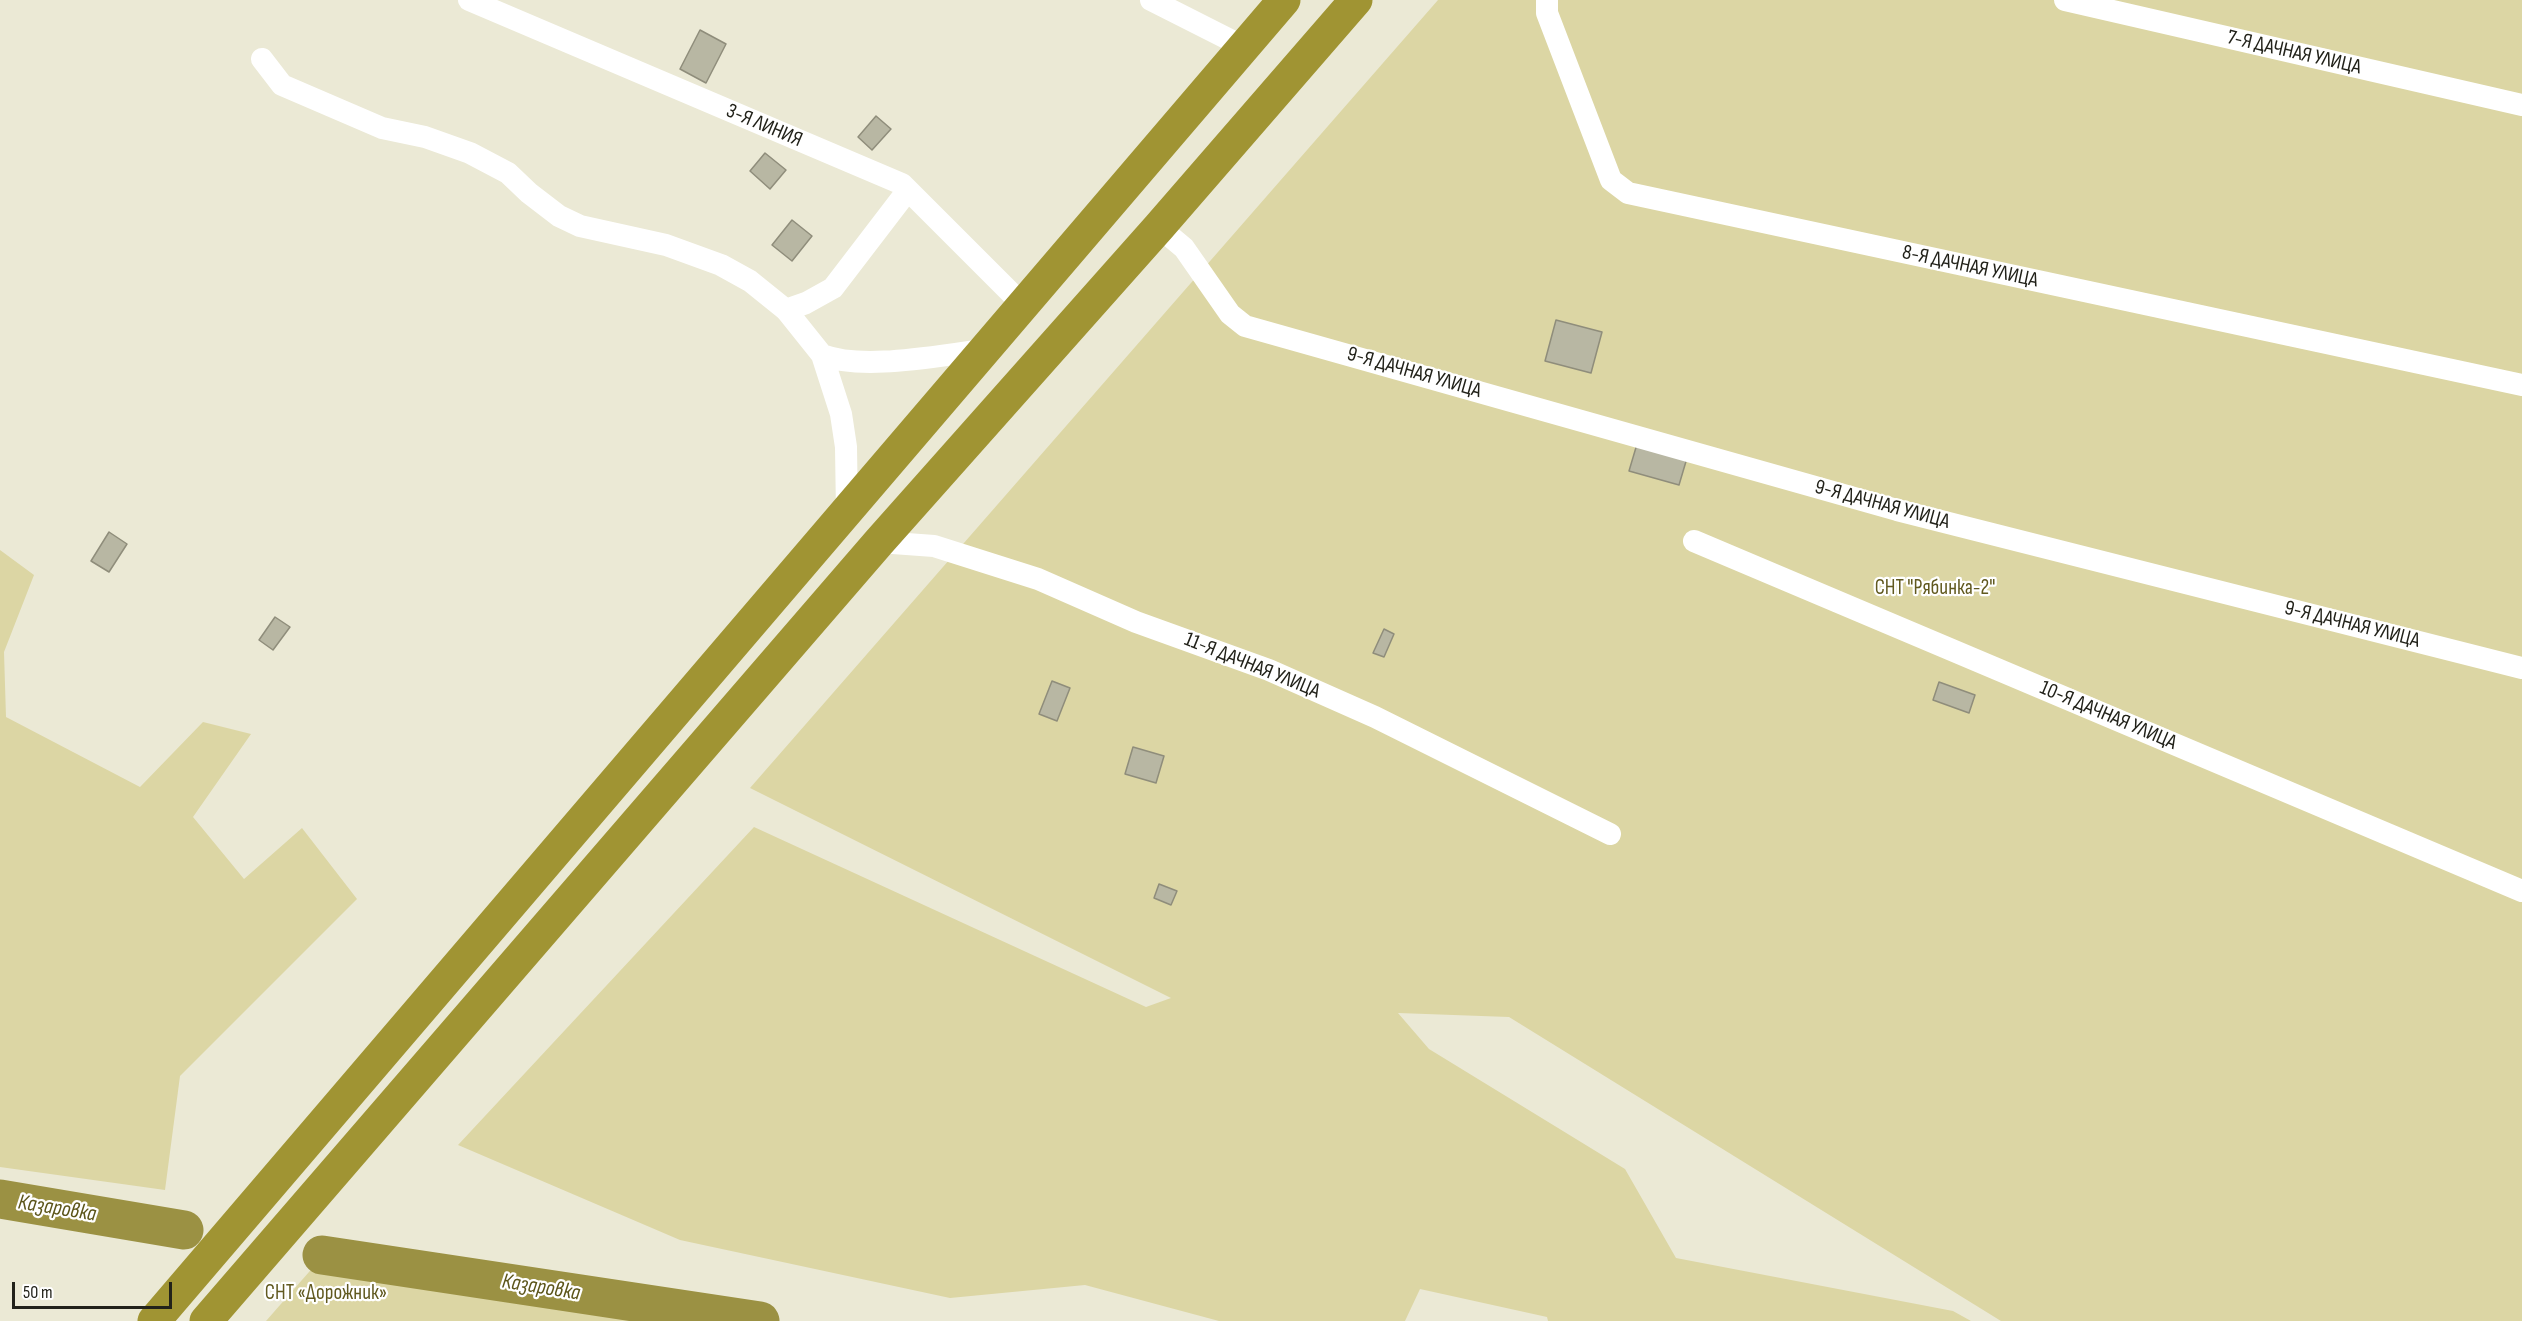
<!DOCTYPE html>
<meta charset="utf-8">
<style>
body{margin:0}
#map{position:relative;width:2522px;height:1321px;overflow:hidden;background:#ebe9d5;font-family:"Sofia Sans Condensed",sans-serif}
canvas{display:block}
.scale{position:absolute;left:12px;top:1282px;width:160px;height:27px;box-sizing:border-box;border:3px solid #22221a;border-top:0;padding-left:8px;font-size:18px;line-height:21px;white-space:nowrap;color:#22221a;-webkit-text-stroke:4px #fff;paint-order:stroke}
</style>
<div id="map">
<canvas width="2522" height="1321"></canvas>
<div class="scale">50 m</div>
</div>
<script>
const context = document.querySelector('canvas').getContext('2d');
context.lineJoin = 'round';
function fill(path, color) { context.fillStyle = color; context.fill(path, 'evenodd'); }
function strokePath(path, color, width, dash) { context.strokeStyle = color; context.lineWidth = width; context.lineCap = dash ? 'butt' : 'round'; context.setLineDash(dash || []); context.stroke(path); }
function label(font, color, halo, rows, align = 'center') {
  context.font = font + ' "Sofia Sans Condensed",sans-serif'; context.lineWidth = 4.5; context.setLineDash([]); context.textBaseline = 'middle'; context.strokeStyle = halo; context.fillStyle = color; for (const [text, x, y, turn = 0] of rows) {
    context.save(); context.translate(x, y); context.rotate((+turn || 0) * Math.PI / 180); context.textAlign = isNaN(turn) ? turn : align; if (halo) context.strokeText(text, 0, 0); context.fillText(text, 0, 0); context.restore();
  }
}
const green = new Path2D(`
 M1438 0H2522V1321H2001L1509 1017 1398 1013 1429 1049 1625 1169 1676 1258 1953 1311 1971 1321H1548L1547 1317 1420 1289 1405 1321H1219L1085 1285 950 1298 680 1240 458 1145 754 827 1146 1007 1171 998 750 788Z
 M0 550 34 575 4 652 6 717 140 787 203 722 251 734 193 817 244 879 302 828 357 899 180 1076 165 1190 0 1167Z
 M316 1264 697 1321H266Z`);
const river = new Path2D(`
 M0 1199 184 1230
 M322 1255 760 1321`);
const building = new Path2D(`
 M700 30 726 44 706 83 680 69Z
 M876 116 891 129 872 150 858 137Z
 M765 153 786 170 770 189 750 171Z
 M792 220 812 236 792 261 772 245Z
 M1556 320 1602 332 1591 373 1545 361Z
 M1637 444 1687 458 1679 485 1629 471Z
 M109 532 127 544 109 572 91 561Z
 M275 617 290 627 273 650 259 640Z
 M1384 629 1394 634 1384 657 1373 653Z
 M1052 681 1070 688 1057 721 1039 714Z
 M1939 682 1975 695 1969 713 1933 700Z
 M1133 747 1164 756 1156 783 1125 774Z
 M1159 884 1177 891 1171 905 1154 898Z`);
const minor = new Path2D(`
 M469 0 902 184 1023 305
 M1151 0 1244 47
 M1547 0V13L1611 180 1628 193 2522 385
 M2065 0 2522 105
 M262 59 282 85 382 128 425 137 470 153 508 173 529 193 559 216 580 226 666 245 721 265 750 281 786 310 822 355 841 414 846 447 847 513
 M1159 227 1184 248 1230 314 1245 326 1897 510 2522 668
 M786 310 806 303 833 288 908 190
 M822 355C864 371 939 355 985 350
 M1694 541 2522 891
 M879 542 934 546 1038 579 1136 622 1269 670 1375 717 1610 834`);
const highway = new Path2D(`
 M154 1321 1284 0
 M206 1321 879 542 1159 227 1356 0`);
const streetNames = [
 ["7-Я ДАЧНАЯ УЛИЦА",2294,53,13],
 ["3-Я ЛИНИЯ",764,126,23],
 ["8-Я ДАЧНАЯ УЛИЦА",1970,267,12],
 ["9-Я ДАЧНАЯ УЛИЦА",1414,373,16],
 ["9-Я ДАЧНАЯ УЛИЦА",1882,505,15],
 ["9-Я ДАЧНАЯ УЛИЦА",2352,625,14],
 ["11-Я ДАЧНАЯ УЛИЦА",1252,666,22],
 ["10-Я ДАЧНАЯ УЛИЦА",2108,716,23]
];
const parkNames = [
 ["СНТ \"Рябинка-2\"",1935,589],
 ["СНТ «Дорожник»",326,1294]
];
const waterNames = [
 ["Казаровка",57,1209,9],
 ["Казаровка",541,1288,9]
];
fill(green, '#dcd6a4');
strokePath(river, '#9b9143', 39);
fill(building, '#b8b7a3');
strokePath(building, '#8f8d7b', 1.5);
strokePath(minor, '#fff', 22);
strokePath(highway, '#a09433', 33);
label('21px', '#22221a', '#fff', streetNames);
label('21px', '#61591f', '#fff', parkNames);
label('italic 22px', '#5c551a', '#fff', waterNames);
</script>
